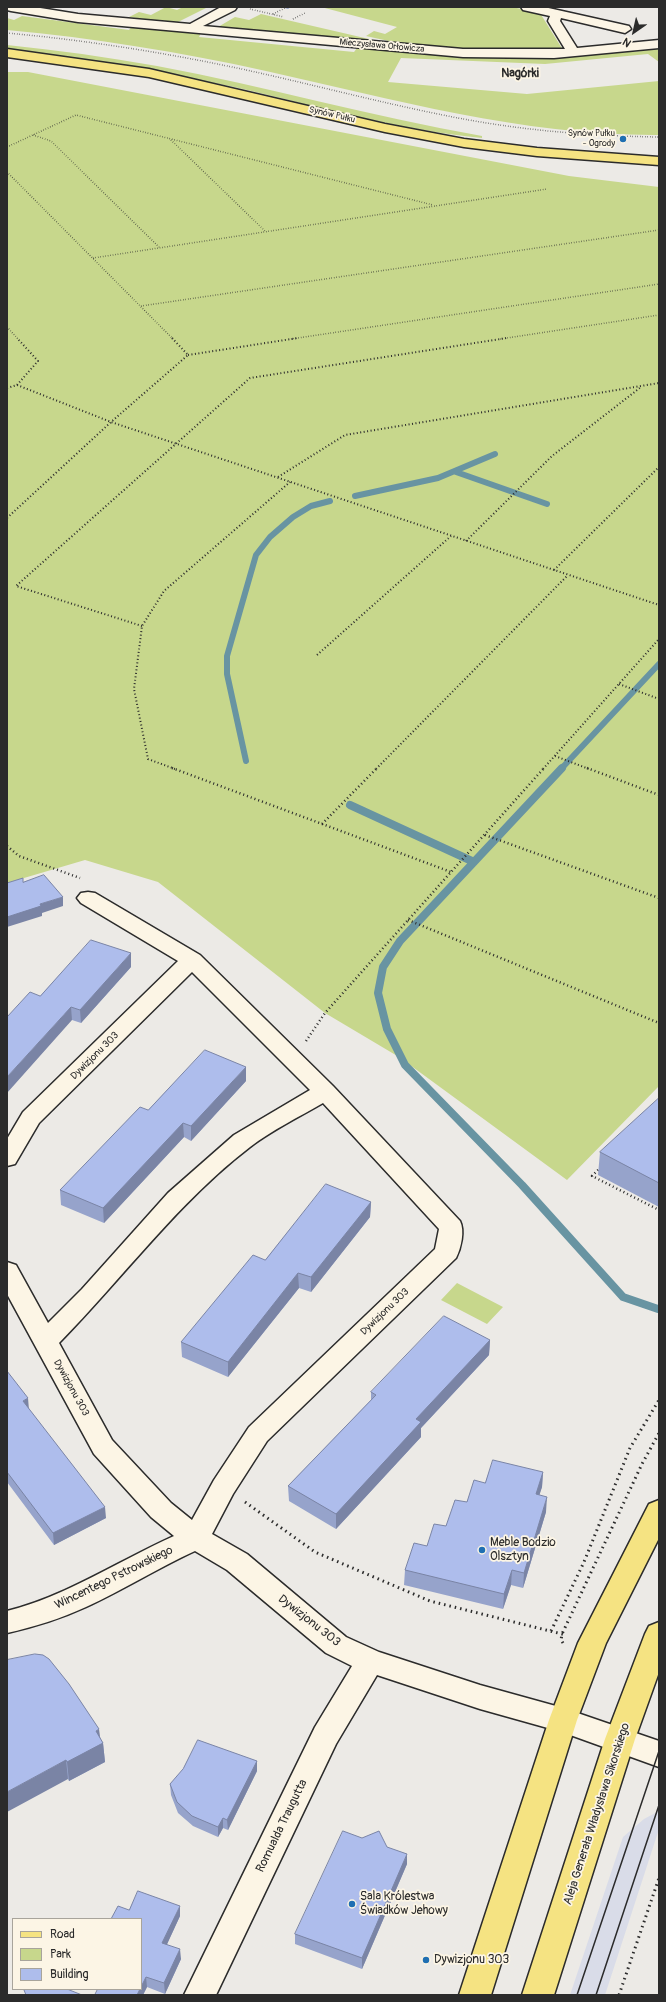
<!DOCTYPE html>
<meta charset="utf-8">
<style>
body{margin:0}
#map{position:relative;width:666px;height:2002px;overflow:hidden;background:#eceae6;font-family:Pangolin,sans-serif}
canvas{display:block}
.frame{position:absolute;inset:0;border:8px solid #2b2b2b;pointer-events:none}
.legend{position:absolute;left:12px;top:1918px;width:130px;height:72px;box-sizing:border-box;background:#fcf5e5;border:1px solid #a8a49b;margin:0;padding:5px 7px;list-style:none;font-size:12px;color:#2b2b2b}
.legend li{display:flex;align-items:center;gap:8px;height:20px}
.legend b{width:20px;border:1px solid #a8a49b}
.north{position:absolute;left:614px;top:12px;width:40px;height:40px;-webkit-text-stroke:3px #fcf5e5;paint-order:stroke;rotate:214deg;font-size:11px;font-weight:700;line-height:16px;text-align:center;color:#2b2b2b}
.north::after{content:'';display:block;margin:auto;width:14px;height:18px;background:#2b2b2b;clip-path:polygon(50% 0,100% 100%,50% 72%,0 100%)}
</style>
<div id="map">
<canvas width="666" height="2002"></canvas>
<div class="frame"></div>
<ul class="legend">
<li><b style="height:5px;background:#f5e382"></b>Road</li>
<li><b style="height:11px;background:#c7d78c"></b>Park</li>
<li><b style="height:11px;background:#aebdec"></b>Building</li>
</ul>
<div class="north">N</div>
</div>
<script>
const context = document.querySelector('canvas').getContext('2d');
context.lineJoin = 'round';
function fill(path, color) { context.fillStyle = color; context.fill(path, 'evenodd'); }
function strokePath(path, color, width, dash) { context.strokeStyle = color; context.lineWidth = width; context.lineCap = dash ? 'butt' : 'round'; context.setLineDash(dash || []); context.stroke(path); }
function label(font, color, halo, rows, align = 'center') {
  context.font = font + ' Pangolin,sans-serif'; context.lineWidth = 3.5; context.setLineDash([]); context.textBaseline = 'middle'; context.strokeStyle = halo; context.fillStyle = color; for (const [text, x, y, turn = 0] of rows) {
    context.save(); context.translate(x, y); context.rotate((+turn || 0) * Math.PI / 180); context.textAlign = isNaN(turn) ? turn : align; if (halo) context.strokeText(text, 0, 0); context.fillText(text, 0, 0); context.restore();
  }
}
const built = new Path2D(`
 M659 1811V1829L605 1995H570L623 1837 644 1819Z`);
const green = new Path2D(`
 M166 7 177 10 183 7H208L176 23 129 17 139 12 151 15Z
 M321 7H512L540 13 563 50C497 49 431 52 366 36L374 31 385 34 397 27Z
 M261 14 382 42 218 27 235 17 249 20Z
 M22 16 129 30 132 26 201 33 199 37 354 52 357 48 488 58 538 59 642 51 644 49 659 47V62L648 54 545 64 401 58 388 82 527 94 659 81V135C525 136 396 100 266 71 180 52 94 38 7 30V18L14 20Z
 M7 45C57 50 107 57 157 66 266 86 372 117 482 136V138C398 130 316 106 234 87 159 71 83 59 7 50Z
 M7 72H28L569 176 659 187V1086L567 1180 399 1057 325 1013 158 882 85 860 7 883Z
 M457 1283 503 1307 487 1324 441 1300Z`);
const streamFar1 = new Path2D(`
 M456 472 547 504
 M355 496 438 478 495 454
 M246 761 227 674V656L256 555 270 537 293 517 311 506 330 501
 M561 769 659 664`);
const stream = new Path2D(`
 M562 768 400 941 383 967 378 993 387 1029 405 1065 522 1185 623 1297 658 1309
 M350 805 474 862`);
const pathFar3 = new Path2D(`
 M250 9 284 17
 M273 14 285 8
 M293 19 305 13
 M7 33C84 40 161 52 237 68 307 83 377 102 448 116 517 130 588 136 659 137
 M33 135 51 141 159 247
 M171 140 265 231
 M7 147 76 115 433 205
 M7 172 173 339
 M93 258 547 189
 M141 306 659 230
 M7 327 18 339
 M291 339 659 284
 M500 339 659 315`);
const pathFar2 = new Path2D(`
 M172 338 188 355 111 422 659 605
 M188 355 298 338
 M17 385 38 361 17 338
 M7 388 17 385 111 422 7 518
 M278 477 345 435 659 383
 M466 541 552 456 641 387
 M554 570 659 467
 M142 626 16 586 250 378 507 338
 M317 655 451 536
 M619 684 659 699
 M555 756 589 769
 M175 769 148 759 134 689 142 626 164 591 290 482
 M376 769 568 575
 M543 769 659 639`);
const pathFar1 = new Path2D(`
 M172 768 451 872
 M587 768 659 795
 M322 824 377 768
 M485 835 659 898
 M7 846 19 856 80 878
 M408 920 659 1023
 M306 1041 325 1013 544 768
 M601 1167 592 1176 659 1210`);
const path = new Path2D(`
 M245 1502 315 1552 430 1601 566 1635
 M551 1631 584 1562 630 1448 659 1400
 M563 1643 561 1640 562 1634 642 1464 659 1433
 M619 1995 659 1878`);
const minor = new Path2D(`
 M7 7H34L78 14 190 24 221 7H237L235 10 203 26 463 49H565L548 21 550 16 523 10 521 7H544L629 26 631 29 625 33 561 18 560 21 577 48 659 40V48L554 58 463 57 78 22 11 11 7 10Z
 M88 892 95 893 200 955 333 1086 460 1221C465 1231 461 1248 456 1258L267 1441 233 1494 212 1534 247 1554 346 1637 379 1652 480 1685 563 1708 659 1741V1767L562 1732 480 1709 377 1675 336 1744 216 1995H184L315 1727 352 1666 326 1653 227 1570 195 1551C158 1568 123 1590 86 1607 60 1619 34 1627 7 1633V1611C67 1596 118 1561 174 1536L151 1517 94 1454 7 1294V1262L16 1265 48 1323 82 1289 168 1193 234 1135 310 1090 192 972 39 1123 15 1164 7 1166V1139L23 1112 178 961 81 903 77 898 81 893ZM323 1103 439 1229 435 1249 249 1427 214 1480 192 1520 171 1503 112 1440 59 1343C122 1279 179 1201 250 1147 272 1130 299 1117 323 1103Z`);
const major = new Path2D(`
 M7 49 149 69 385 124 464 139 537 148 659 157V165L537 156 464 147 385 132 149 77 7 57Z
 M659 1500V1538L606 1643 577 1720 491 1995H459L549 1720 578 1643 649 1504Z
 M659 1622V1672L635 1739 554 1995H522L605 1739 645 1634 649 1626Z`);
const tram = new Path2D(`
 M577 1995 659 1751
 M596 1995 659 1805`);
const wall = new Path2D(`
 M281 7H291L288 9Z
 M131 967 81 1023 72 1020 40 996Z
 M246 1081 191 1141 184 1137 104 1223 61 1205 60 1190 148 1110Z
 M659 1098V1207L598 1175 600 1152Z
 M371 1202 370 1217 311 1292 299 1288 228 1377 182 1357 181 1342 265 1260Z
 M490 1340 489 1355 421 1428V1437L336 1529 289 1501 288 1486 371 1400V1392Z
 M7 1371 29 1409 106 1518 54 1545 7 1482Z
 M543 1472 542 1487 539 1495 546 1512 523 1588 511 1585 503 1609 404 1585 405 1570 446 1526 467 1502 485 1483Z
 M7 1660 100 1739 103 1743 105 1762 69 1781Z
 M257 1761V1771L228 1830 223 1828 218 1837 193 1826 178 1813 171 1795 170 1784Z
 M387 1847 407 1864 362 1969 295 1944V1934Z
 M129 1910 180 1916 167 1944 181 1959 165 1994 147 1987 143 1995H95L141 1989Z`);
const shadedWall = new Path2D(`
 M63 897V906L42 913V916L7 927V917L40 904Z
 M131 953V967L81 1023 80 1010Z
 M71 1007 72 1020 7 1093V1077Z
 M246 1067V1081L191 1141V1126Z
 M183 1123 184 1137 104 1223 103 1208Z
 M371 1202 370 1217 311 1292V1277Z
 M298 1273 299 1288 228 1377V1362Z
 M490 1340 489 1355 421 1428V1437L336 1529V1514L416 1419Z
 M28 1398 29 1410 23 1401Z
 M543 1472 542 1487 535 1509 536 1494Z
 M547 1497 546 1512 523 1588 524 1573Z
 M105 1507 106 1518 54 1545 53 1533Z
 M512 1570 511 1585 503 1609 504 1594Z
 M99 1729 101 1744 103 1743 105 1762 69 1781 67 1762 96 1731Z
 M66 1760 68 1779 7 1812V1792Z
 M257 1761V1771L228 1830 227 1820Z
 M223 1818V1828L218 1837V1827Z
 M407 1854V1864L362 1969V1958Z
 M180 1906V1916L163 1953 162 1943Z
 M180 1949 181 1959 165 1994 164 1983Z
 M146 1977 147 1987 143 1995H137L140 1989H141V1987Z`);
const building = new Path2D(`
 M44 875 63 897 40 904 41 906 7 917V883L23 878V882Z
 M91 940 131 953 80 1010 71 1007 7 1077V1017L30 992 40 996Z
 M205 1050 246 1067 191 1126 183 1123 103 1208 60 1190 140 1107 148 1110Z
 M659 1098V1183L600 1152Z
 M326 1184 371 1202 311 1277 298 1273 228 1362 181 1342 253 1255 265 1260Z
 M444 1316 490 1340 416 1419 421 1422 336 1514 288 1486 376 1395 371 1392Z
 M7 1371 28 1398 23 1401 105 1507 53 1533 7 1472Z
 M493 1460 543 1472 536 1494 547 1497 524 1573 512 1570 504 1594 405 1570 414 1543 427 1546 434 1524 446 1526 455 1500 467 1502 474 1480 485 1483Z
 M35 1654 43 1655 49 1659 69 1684 99 1729 96 1731 103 1743 67 1762 66 1760 7 1792V1660Z
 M198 1740 257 1761 227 1820 223 1818 218 1827 192 1816 177 1802 170 1784 183 1769Z
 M343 1831 362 1838 379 1831 387 1847 407 1854 362 1958 295 1934Z
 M138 1891 180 1906 162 1943 180 1949 164 1983 146 1977 141 1987V1919H111L118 1906 129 1910Z
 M30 1989H67L82 1995H26L24 1990Z
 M98 1989H140L137 1995H95Z`);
const markers = [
 [623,139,4,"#1f6fb2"],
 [482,1550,4,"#1f6fb2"],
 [352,1904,4,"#1f6fb2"],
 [426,1960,4,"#1f6fb2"]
];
const farStreetnames = [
 ["Mieczysława Orłowicza",382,46,5],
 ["Synów Pułku",332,115,13]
];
const farPoinames = [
 ["Synów Pułku",615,134],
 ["- Ogrody",615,144]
];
const streetNames = [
 ["Dywizjonu 303",95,1056,-45],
 ["Dywizjonu 303",385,1312,-44],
 ["Dywizjonu 303",71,1388,61]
];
const farDistrictnames = [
 ["Nagórki",520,74]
];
const nearPoinames = [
 ["Meble Bodzio",490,1543],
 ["Olsztyn",490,1557],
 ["Sala Królestwa",360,1897],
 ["Świadków Jehowy",360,1911],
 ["Dywizjonu 303",434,1960]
];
const nearStreetnames = [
 ["Wincentego Pstrowskiego",114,1578,-26],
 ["Dywizjonu 303",309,1621,38],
 ["Aleja Generała Władysława Sikorskiego",597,1814,-72],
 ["Romualda Traugutta",282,1826,-64]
];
fill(built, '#d9dce8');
fill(green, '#c7d78c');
strokePath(streamFar1, '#6894a2', 6);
strokePath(stream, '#6894a2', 8);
strokePath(minor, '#2b2b2b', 3);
strokePath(major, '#2b2b2b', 3);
strokePath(pathFar3, '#2b2b2b', 1.5, [0.5, 2]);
strokePath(pathFar2, '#2b2b2b', 2, [1, 2.5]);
strokePath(pathFar1, '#2b2b2b', 2.5, [1, 3]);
strokePath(path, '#2b2b2b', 3, [1.5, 4]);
fill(minor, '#fcf5e5');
fill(major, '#f5e382');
strokePath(tram, '#2b2b2b', 1.5);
fill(wall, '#96a3cb');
fill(shadedWall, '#7a84a5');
fill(building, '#aebdec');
strokePath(building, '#7a84a5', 1);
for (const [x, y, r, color] of markers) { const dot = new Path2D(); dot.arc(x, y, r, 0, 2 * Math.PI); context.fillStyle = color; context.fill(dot); strokePath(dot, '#fcf5e5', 1.5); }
label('9px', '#2b2b2b', '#fcf5e5', farStreetnames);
label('9px', '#2b2b2b', '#fcf5e5', farPoinames, 'right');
label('10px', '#2b2b2b', '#fcf5e5', streetNames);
label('bold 12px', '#2b2b2b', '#fcf5e5', farDistrictnames);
label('12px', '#2b2b2b', '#fcf5e5', nearPoinames, 'left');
label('12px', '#2b2b2b', '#fcf5e5', nearStreetnames);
</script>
